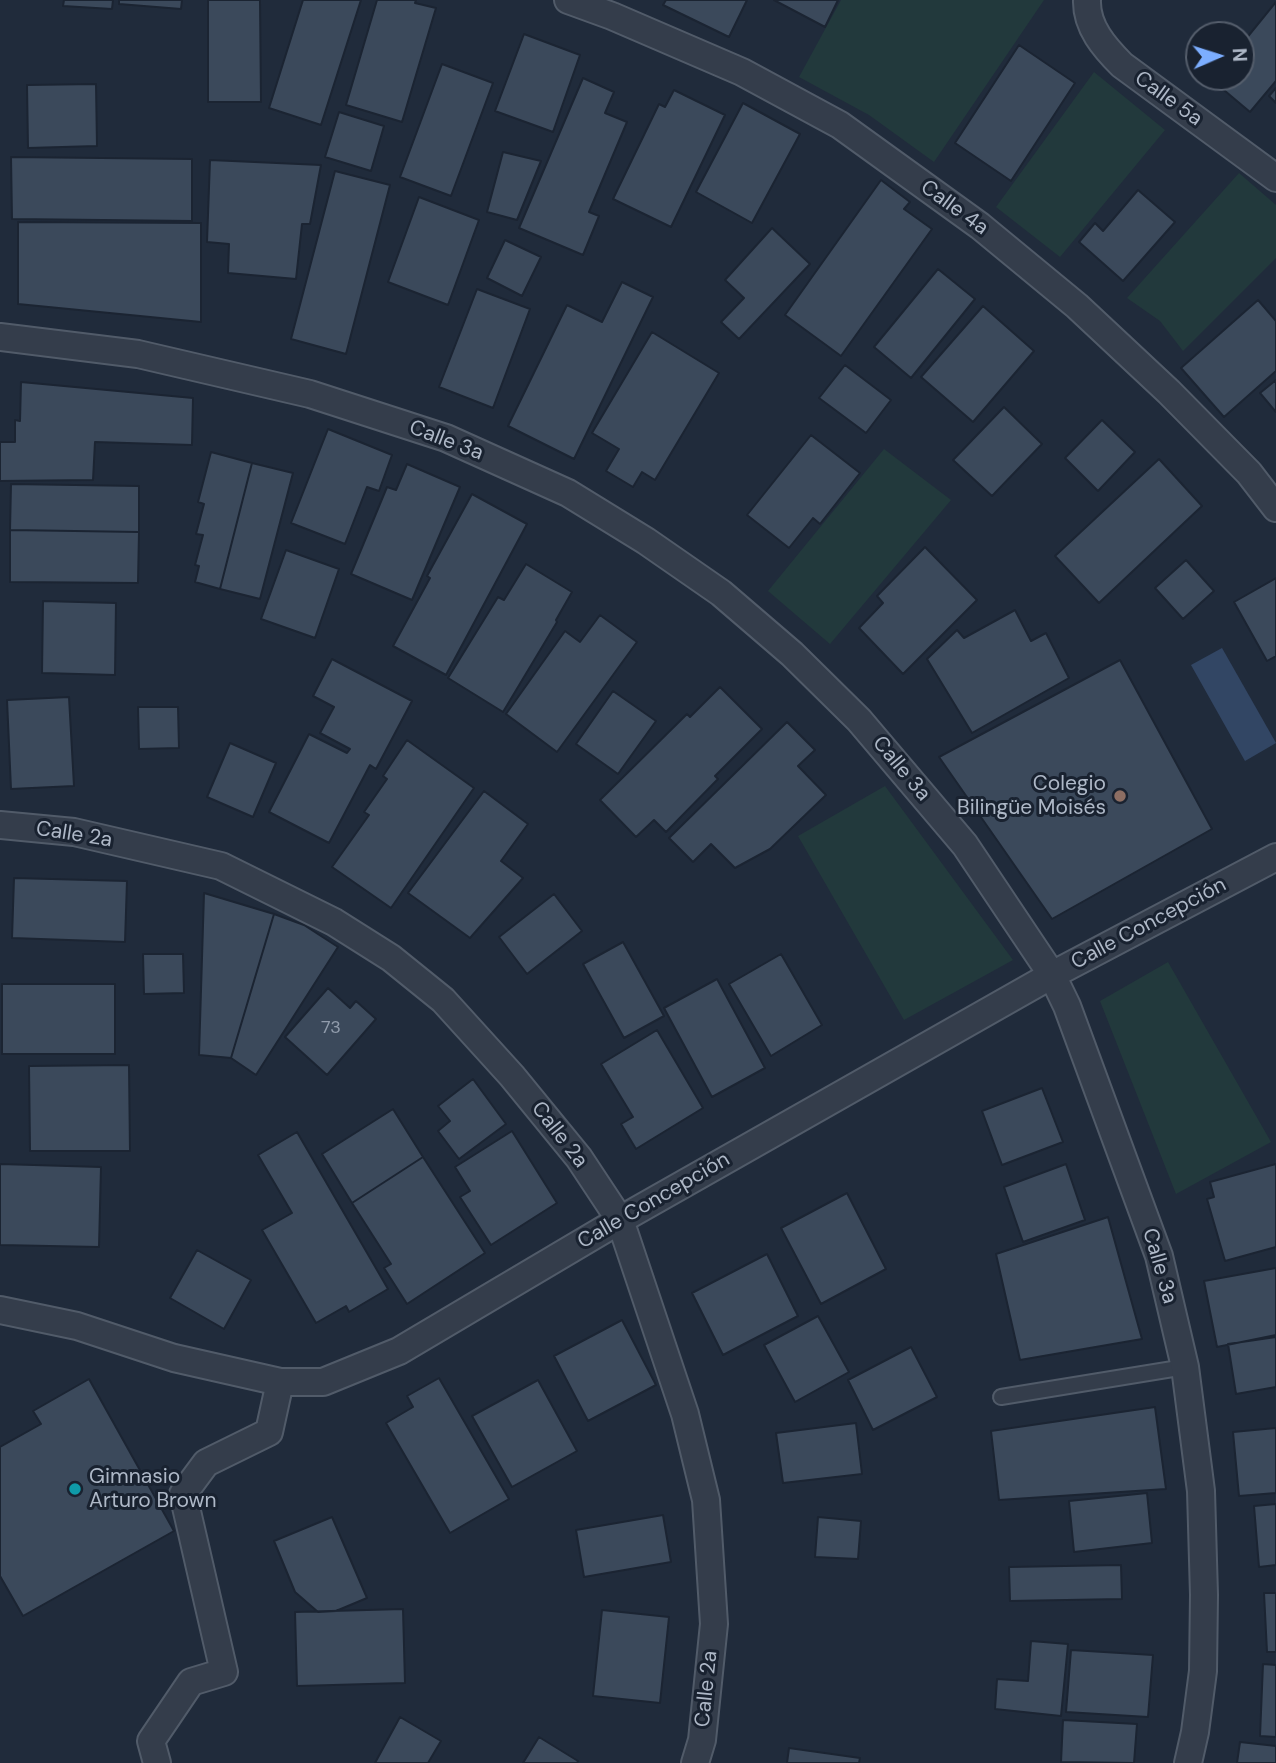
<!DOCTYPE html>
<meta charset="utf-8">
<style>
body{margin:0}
#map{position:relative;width:1276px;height:1763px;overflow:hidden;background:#202b3b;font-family:"DM Sans",sans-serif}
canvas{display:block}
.north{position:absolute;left:1185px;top:21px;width:70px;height:70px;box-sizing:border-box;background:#192230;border:2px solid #555e6c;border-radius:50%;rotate:87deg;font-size:19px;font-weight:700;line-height:28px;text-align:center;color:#aeb8c7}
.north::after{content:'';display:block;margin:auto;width:24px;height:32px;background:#7caeff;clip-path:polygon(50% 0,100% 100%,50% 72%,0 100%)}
</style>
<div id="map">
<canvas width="1276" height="1763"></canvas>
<div class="north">N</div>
</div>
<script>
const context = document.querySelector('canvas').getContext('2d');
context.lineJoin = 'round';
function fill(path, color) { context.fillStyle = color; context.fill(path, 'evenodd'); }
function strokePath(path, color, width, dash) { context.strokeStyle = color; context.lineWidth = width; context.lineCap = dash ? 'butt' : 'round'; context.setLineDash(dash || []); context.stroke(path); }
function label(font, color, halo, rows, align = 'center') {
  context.font = font + ' "DM Sans",sans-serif'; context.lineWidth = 6; context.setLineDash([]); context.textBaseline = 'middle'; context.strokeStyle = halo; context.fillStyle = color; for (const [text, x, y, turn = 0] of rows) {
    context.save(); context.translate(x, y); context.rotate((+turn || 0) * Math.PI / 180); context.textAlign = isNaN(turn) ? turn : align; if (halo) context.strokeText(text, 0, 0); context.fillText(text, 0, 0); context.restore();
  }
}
const green = new Path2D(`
 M841 0H1044L934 162 869 115 799 77Z
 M1094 72 1165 130 1060 257 996 207Z
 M1239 173 1276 205V258L1183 351 1160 321 1127 298Z
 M884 449 951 500 830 644 768 591Z
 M885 786 1013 960 904 1020 798 836Z
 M1168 962 1271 1142 1176 1194 1100 1001Z`);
const water = new Path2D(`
 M1222 648 1276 743 1245 761 1191 665Z`);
const building = new Path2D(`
 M64 0H113L112 9 63 6Z
 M119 0H182L181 9 119 4Z
 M208 0H260L261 102H208Z
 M303 0H361L321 125 269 108Z
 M377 0H416L415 3 436 8 402 122 346 105Z
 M666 0H747L729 37 663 5Z
 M774 0H838L825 27Z
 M1276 2V81L1250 112 1212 80 1214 77H1241V45Z
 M524 34 580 55 553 132 495 111Z
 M1019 45 1075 83 1011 181 955 143Z
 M442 64 493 83 451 196 400 177Z
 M583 78 614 92 605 113 627 122 589 212 599 216 583 255 519 228Z
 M96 84 97 146 28 148 27 85Z
 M1276 88V103L1269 96Z
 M674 90 725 115 671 227 613 199 659 104 665 107Z
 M743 103 800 134 752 223 696 192Z
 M339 112 384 126 371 171 325 157Z
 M503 152 541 161 517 220 487 212Z
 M11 157 192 159V221L12 219Z
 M210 160 321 165 310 224H302L296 279 228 273 229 244 207 242Z
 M335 171 390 185 346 354 291 339Z
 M881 180 910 202 904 209 932 229 841 356 785 315Z
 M1138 190 1175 222 1123 281 1079 242 1095 223 1103 231Z
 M419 197 479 220 448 305 388 282Z
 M18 222 201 223V322L18 304Z
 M772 228 810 264 739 339 721 322 744 298 725 280Z
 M505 240 541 257 522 296 487 278Z
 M938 269 975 299 911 378 874 347Z
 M622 282 653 297 574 459 508 426 567 305 602 322Z
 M477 289 530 309 493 408 439 387Z
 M1258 300 1276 321V371L1224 417 1181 368Z
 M983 306 1034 351 973 422 921 377Z
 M652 332 719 373 655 480 642 472 633 487 606 471 619 449 592 433Z
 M845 365 891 400 866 433 819 398Z
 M1276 380V412L1260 393Z
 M21 382 193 398 192 445 95 442 93 480 0 481V442H15V420L20 421Z
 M1004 407 1042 444 992 496 953 460Z
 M1102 420 1135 452 1098 491 1065 458Z
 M328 429 392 455 379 491 367 487 345 544 291 523Z
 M811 435 860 473 820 524 813 518 789 548 747 515Z
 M211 452 252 463 220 589 195 582 199 566 195 565 203 535 196 534 204 504 198 502Z
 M1159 459 1202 506 1099 603 1055 556Z
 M252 463 293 473 260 599 220 589Z
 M407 464 460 487 412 600 351 574 387 487 396 490Z
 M11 484 139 486V532L10 530Z
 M472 494 527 524 446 675 393 646 430 578 427 576Z
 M10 530 139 532 138 583 10 582Z
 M925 547 977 600 903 674 859 628 883 603 877 596Z
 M286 550 339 569 315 638 261 619Z
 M1186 560 1214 591 1183 619 1155 588Z
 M526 564 572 592 556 620 557 622 503 712 448 678 498 597 504 600Z
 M1276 578V656L1267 661 1234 602Z
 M43 601 116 603 115 675 42 673Z
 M1015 610 1031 641 1046 633 1069 678 972 733 927 659 957 630 964 638Z
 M600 615 637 642 557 752 506 714 565 631 580 642Z
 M332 659 412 701 376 769 370 765 329 843 269 812 309 734 347 753 350 749 320 733 334 707 313 696Z
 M1120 660 1212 829 1052 919 939 757Z
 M720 687 762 729 715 776 718 779 666 832 654 820 636 837 600 800 687 714 690 717Z
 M613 691 656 721 618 774 576 744Z
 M69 697 74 786 11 789 7 700Z
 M138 707H178L179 748 139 749Z
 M787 722 815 750 798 766 826 795 770 849 735 868 711 844 693 862 669 838Z
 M407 740 474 788 391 908 332 867 369 815 364 812 387 779 383 776Z
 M230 743 276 763 253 817 207 797Z
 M484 791 528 824 501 861 523 878 470 938 408 893Z
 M14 878 127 881 125 942 12 938Z
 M204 893 274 914 231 1058 199 1055Z
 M554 894 582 931 527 974 499 937Z
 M274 914 304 925 338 947 256 1075 231 1058Z
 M623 942 664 1016 624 1038 583 964Z
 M143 954H183L184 993 144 994Z
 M781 954 822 1025 771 1056 729 984Z
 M717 979 765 1068 712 1097 664 1008Z
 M2 984H115V1054H2Z
 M328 988 350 1008 356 1001 376 1019 327 1075 285 1037Z
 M657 1030 703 1108 636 1149 621 1124 633 1117 601 1064Z
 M129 1065 130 1151H30L29 1066Z
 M473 1079 506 1124 459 1159 438 1131 450 1121 438 1106Z
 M1042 1088 1063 1142 1002 1165 982 1111Z
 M393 1109 423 1157 352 1203 322 1154Z
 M512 1131 557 1203 491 1245 460 1197 470 1191 455 1167Z
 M297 1132 388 1289 349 1312 346 1306 316 1323 262 1230 292 1213 258 1155Z
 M423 1157 485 1253 407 1304 384 1268 391 1264 352 1203Z
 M0 1164 101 1167 99 1247 0 1245Z
 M1066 1164 1085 1220 1023 1242 1004 1187Z
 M1276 1164V1247L1225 1261 1207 1199 1214 1197 1210 1182Z
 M847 1193 886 1269 821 1304 781 1228Z
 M1108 1217 1142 1339 1020 1360 996 1254Z
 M197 1250 251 1280 224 1329 170 1298Z
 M767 1254 798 1316 723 1355 692 1293Z
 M1276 1268V1335L1217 1347 1204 1281Z
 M818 1316 849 1372 795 1402 764 1345Z
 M622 1320 656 1385 588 1421 554 1356Z
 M1276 1337V1387L1236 1394 1228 1344Z
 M911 1347 937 1397 873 1430 848 1380Z
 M439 1378 509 1499 450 1533 386 1423 413 1407 407 1396Z
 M89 1379 174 1531 23 1616 0 1576V1447L41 1424 33 1411Z
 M538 1380 577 1451 512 1487 472 1416Z
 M1155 1407 1166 1489 999 1500 991 1431Z
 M856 1423 862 1474 783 1483 776 1433Z
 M1276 1428V1493L1239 1496 1233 1432Z
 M1147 1493 1152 1543 1074 1552 1069 1501Z
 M1276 1504V1565L1259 1567 1254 1506Z
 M663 1515 671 1562 584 1577 576 1530Z
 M332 1517 367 1598 336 1611 318 1612 295 1592 274 1541Z
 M818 1517 861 1521 858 1559 815 1557Z
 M1121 1565 1122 1599 1010 1601 1009 1567Z
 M1264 1593H1276V1652H1267Z
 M403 1609 405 1683 297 1686 295 1612Z
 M602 1610 669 1617 660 1703 593 1696Z
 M1031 1641 1068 1644 1061 1716 995 1709 997 1679 1028 1681Z
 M1071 1650 1153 1655 1148 1717 1066 1712Z
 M1263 1664 1276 1665V1737L1260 1736Z
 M400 1717 441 1741 428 1763H375Z
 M1063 1720 1137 1724 1134 1763 1061 1762Z
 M539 1737 578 1761 577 1763H523Z
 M1240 1742 1276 1746V1763H1237Z
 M789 1748 860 1758 859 1763H787Z`);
const lane = new Path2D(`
 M1001 1397 1185 1367`);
const street = new Path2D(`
 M568 0 612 16 742 72 840 125 980 226 1077 306 1169 392 1249 473 1276 508
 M1087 0C1086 27 1105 48 1122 65L1276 178
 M0 337 138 354 310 394 446 438 568 493 646 541 721 593 792 654 859 720 965 845 1052 975 1067 1006 1159 1256 1185 1367 1201 1491 1204 1595 1203 1671 1195 1732 1188 1763
 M0 825 74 832 221 866 334 922 391 958 443 1000 512 1076 579 1158 620 1220 685 1414 706 1500 714 1624 702 1740 695 1763
 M0 1310 77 1326 174 1358 280 1382H323L399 1351 620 1220 1052 975 1276 857
 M157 1763 151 1741 191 1682 224 1672 183 1494 206 1463 269 1432 280 1382`);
const markers = [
 [1120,796,7,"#8d6e63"],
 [75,1489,7,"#0f9aa8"]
];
const numberNames = [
 ["73",331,1028]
];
const streetNames = [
 ["Calle 5a",1168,99,36],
 ["Calle 4a",954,208,36],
 ["Calle 3a",446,441,21],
 ["Calle 3a",901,769,50],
 ["Calle 2a",74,835,9],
 ["Calle Concepción",1149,924,-28],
 ["Calle 2a",559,1135,52],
 ["Calle Concepción",654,1201,-30],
 ["Calle 3a",1159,1266,74],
 ["Calle 2a",707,1689,-84]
];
const poiNames = [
 ["Colegio",1106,784],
 ["Bilingüe Moisés",1106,808],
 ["Gimnasio",89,1477,"left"],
 ["Arturo Brown",89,1501,"left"]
];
fill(green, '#22393c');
fill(water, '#324664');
fill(building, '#3b495b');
strokePath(building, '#1b2432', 2);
strokePath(lane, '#515b69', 18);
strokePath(street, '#515b69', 30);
strokePath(lane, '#343d4b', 14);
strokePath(street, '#343d4b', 26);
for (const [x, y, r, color] of markers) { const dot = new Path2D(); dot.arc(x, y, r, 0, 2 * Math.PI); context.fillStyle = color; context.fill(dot); strokePath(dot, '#192230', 2.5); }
label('18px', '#919cac', null, numberNames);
label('21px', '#aeb8c7', '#192230', streetNames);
label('21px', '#aeb8c7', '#192230', poiNames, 'right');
</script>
